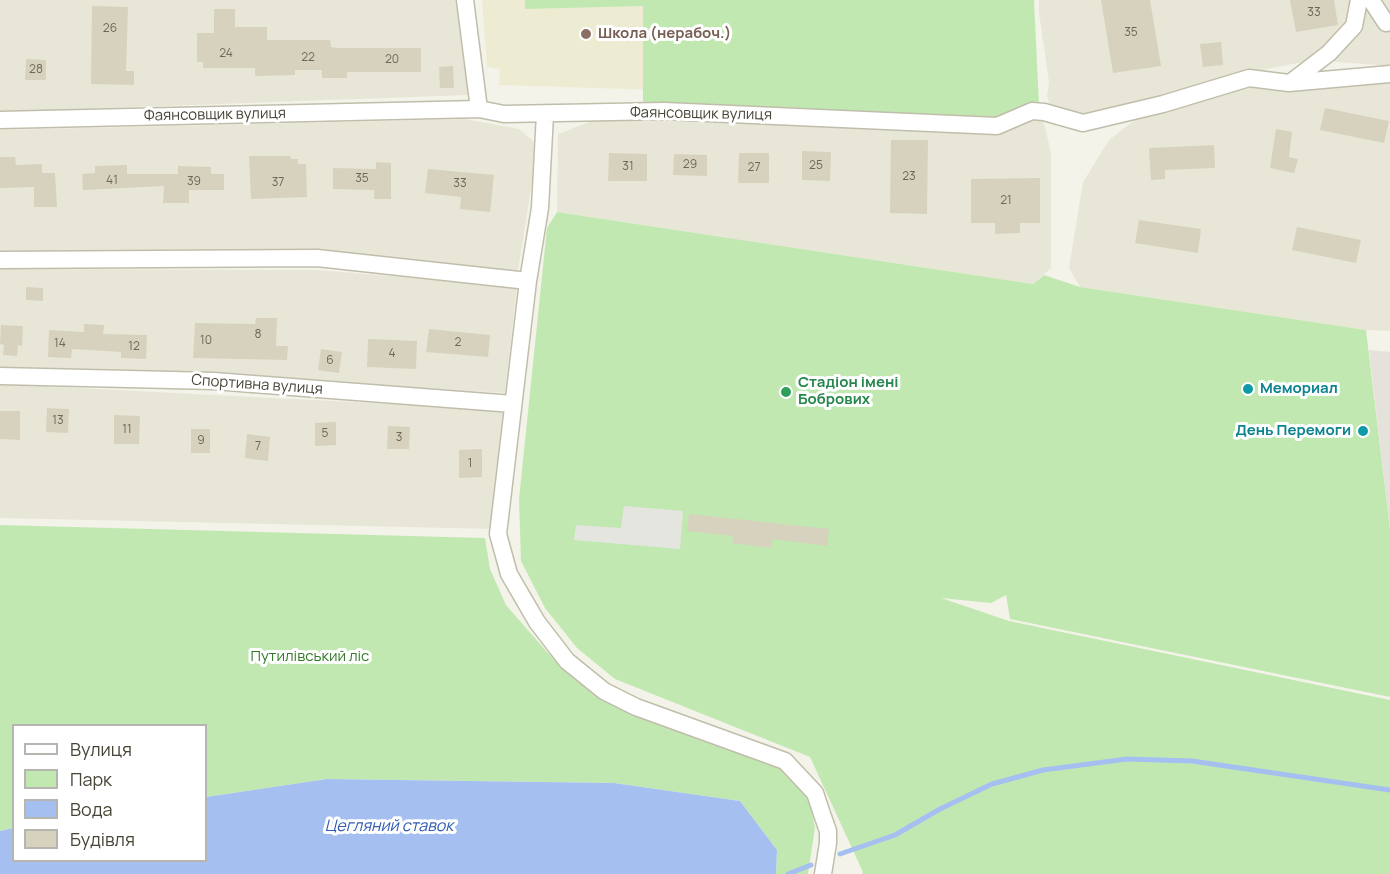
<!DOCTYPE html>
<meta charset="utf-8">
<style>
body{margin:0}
#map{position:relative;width:1390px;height:874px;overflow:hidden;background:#f4f3e9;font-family:Manrope,sans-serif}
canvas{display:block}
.legend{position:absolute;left:12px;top:724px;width:195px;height:138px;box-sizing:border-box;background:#fff;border:2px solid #b6b5af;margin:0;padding:8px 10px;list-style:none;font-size:18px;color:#484537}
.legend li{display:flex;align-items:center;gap:12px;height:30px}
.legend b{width:30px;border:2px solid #b6b5af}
</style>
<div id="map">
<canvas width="1390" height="874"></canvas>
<ul class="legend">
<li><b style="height:8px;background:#fff"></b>Вулиця</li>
<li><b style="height:16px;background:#c2e8b2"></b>Парк</li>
<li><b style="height:16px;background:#a5c0f0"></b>Вода</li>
<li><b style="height:16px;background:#d6d2be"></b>Будівля</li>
</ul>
</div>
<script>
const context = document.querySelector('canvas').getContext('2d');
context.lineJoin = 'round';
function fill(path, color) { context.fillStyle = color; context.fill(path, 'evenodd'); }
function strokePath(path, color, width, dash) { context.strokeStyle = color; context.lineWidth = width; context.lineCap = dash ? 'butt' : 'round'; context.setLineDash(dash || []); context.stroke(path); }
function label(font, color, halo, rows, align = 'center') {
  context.font = font + ' Manrope,sans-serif'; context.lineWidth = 6; context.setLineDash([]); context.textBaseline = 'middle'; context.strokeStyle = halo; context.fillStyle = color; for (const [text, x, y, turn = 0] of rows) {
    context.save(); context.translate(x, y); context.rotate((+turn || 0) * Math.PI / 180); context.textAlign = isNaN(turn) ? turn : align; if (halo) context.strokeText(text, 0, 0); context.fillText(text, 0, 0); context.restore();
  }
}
const residential = new Path2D(`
 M0 0H461L468 95 0 112Z
 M1039 0H1390V66L1313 60 1252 72 1082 119 1051 108 1047 96 1049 82 1039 13Z
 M1390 78V331L1366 330 1080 287 1069 268 1083 182 1109 140 1136 119 1226 87 1325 88Z
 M1027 116 1040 118 1045 126 1051 154V268L1033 284 557 212 558 134 602 117Z
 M465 119 519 129 538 145 518 271 319 252 0 253V130Z
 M0 269 316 270 517 286 505 393 217 376 0 370Z
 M0 384 509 410 494 529 0 518Z`);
const industrial = new Path2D(`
 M1369 350 1390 352V529Z`);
const education = new Path2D(`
 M482 0H688L690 91 499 85 500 69 487 67Z`);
const green = new Path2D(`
 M525 0H1034L1039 105 996 125 643 107V6L525 9Z
 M557 212 1033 284 1044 275 1080 287 1366 330 1390 529V697L1010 619 1006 595 991 603 941 598 1009 621 1390 700V874H862L863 872 810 757 615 679 577 648 545 608 521 561 519 499 547 228Z
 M0 525 485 538 490 569 506 605 547 652 574 678 609 702 781 762 808 789 815 828 808 874H776L777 850 740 801 614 783 327 779 206 797V726H14L13 828 0 831Z`);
const parking = new Path2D(`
 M624 506 683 511 680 549 574 540 576 525 621 528Z`);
const water = new Path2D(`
 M327 779 614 783 740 801 777 850 776 874H0V831L13 828 14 860H206V797Z`);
const stream = new Path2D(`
 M840 854 895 835 940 809 992 784 1043 770 1127 759 1192 761 1390 790
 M788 874 811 865`);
const building = new Path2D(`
 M1101 0H1150L1161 66 1113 73Z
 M1290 0H1334L1338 25 1296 32Z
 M92 6 128 7 126 71H134V85L91 84Z
 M214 9H235V27H267V40H330L331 47 338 48H421V72H347V78H322V70H295V75L255 76V68H203V62H197V33H214Z
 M1221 42 1223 65 1203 67 1200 44Z
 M26 59 46 60V80H25Z
 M453 66 454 88H440L439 67Z
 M1325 108 1389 121 1384 143 1320 130Z
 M1276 129 1292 132 1289 157 1298 159 1294 173 1270 168Z
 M891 140H928L927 214 890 213Z
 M1214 145 1215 168 1165 170V179L1151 180 1149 148Z
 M802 151 831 152 830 181 802 180Z
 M609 153 647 154V181H608Z
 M739 153H769V183H738Z
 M674 154 707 155V176L673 175Z
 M249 156H290L291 159H298V164H306L307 197 251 199Z
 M0 157H15L16 165 42 164V173H55L57 207H34V187L0 188Z
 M376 162 391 163V199H374V190L333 189V168L376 169Z
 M127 165V174H178V166L211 167V174H224V190H189V203H163L164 186 83 190 82 174 95 173V166Z
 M428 169 494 175 490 212 460 209 461 197 425 193Z
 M1040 178V223H1020V233L995 234V223H971V179Z
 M1139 220 1201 229 1198 253 1135 243Z
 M1297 227 1361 240 1356 263 1292 250Z
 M26 287 43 288V301L26 300Z
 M256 318H277L276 346H288L287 360 193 358 195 323 255 324Z
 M84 324 104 325 103 334 147 335 146 359 121 358V352L72 349 71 358 48 357 49 330 84 332Z
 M1 325 23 326 22 346 18 345 17 356 3 355 4 345 0 344Z
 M429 329 490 335 488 357 426 352Z
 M368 339 417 341 416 369 367 367Z
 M321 349 342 352 339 373 318 370Z
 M47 408 69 409 68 433 46 432Z
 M0 411H20V440L0 439Z
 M114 415 140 416 139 444H114Z
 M336 422V445L315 446V423Z
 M388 426 410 427 409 449H387Z
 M191 429H210V453H191Z
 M247 434 270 437 268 461 245 458Z
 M482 449V477L459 478V450Z
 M689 514 829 529 827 546 772 539 771 548 732 543 733 536 687 531Z`);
const street = new Path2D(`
 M465 0 479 109
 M1371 0 1386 23
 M1290 83 1329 53 1354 26 1359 0
 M545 114 540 208 528 281 498 534 509 574 537 622 567 661 604 691 636 707 785 761 815 793 822 814 828 831V843L823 874
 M0 120 479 109 504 114 664 111 997 126 1032 111 1044 112 1083 123 1163 104 1249 78 1289 83 1390 74
 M0 260 317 258 528 281
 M0 376 214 381 513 404`);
const markers = [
 [586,34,6,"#8d6e63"],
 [1248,389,6,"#0f9aa8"],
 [786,392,6,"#2e9e5b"],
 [1363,431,6,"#0f9aa8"]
];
const numberNames = [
 ["33",1314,13],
 ["26",110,29],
 ["35",1131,33],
 ["24",226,54],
 ["22",308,58],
 ["20",392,60],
 ["28",36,70],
 ["29",690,165],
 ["25",816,166],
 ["31",628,167],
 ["27",754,168],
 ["23",909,177],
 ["35",362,179],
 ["41",112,181],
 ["39",194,182],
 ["37",278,183],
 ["33",460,184],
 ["21",1006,201],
 ["8",258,335],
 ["10",206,341],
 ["2",458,343],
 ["14",60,344],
 ["12",134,347],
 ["4",392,354],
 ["6",330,361],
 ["13",58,421],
 ["11",127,430],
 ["5",325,434],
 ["3",399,438],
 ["9",201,441],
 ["7",258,447],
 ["1",470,464]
];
const educationNames = [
 ["Школа (нерабоч.)",598,34]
];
const streetNames = [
 ["Фаянсовщик вулиця",701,114,1],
 ["Фаянсовщик вулиця",215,115,-1],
 ["Спортивна вулиця",257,385,4]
];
const leisureNames = [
 ["Стадіон імені",798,383],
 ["Бобрових",798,400]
];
const cultureNames = [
 ["Мемориал",1260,389],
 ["День Перемоги",1351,431,"right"]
];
const parkNames = [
 ["Путилівський ліс",310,657]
];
const waterNames = [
 ["Цегляний ставок",389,827]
];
fill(residential, '#e8e7d7');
fill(industrial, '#e4e2da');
fill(education, '#edecd3');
fill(green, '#c2e8b2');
fill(parking, '#e5e5e0');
fill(water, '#a5c0f0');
strokePath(stream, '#a5c0f0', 5);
fill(building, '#d6d2be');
strokePath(street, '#c0beab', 19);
strokePath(street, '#fff', 16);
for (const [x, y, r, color] of markers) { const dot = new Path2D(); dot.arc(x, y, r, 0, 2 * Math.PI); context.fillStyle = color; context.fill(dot); strokePath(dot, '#fff', 2); }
label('12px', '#6c6859', null, numberNames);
label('bold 15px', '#785e54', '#fff', educationNames, 'left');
label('15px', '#484537', '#fff', streetNames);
label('bold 15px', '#27864d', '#fff', leisureNames, 'left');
label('bold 15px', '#0d838f', '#fff', cultureNames, 'left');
label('15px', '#357a2a', '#fff', parkNames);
label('italic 16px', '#305cb4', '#fff', waterNames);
</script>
